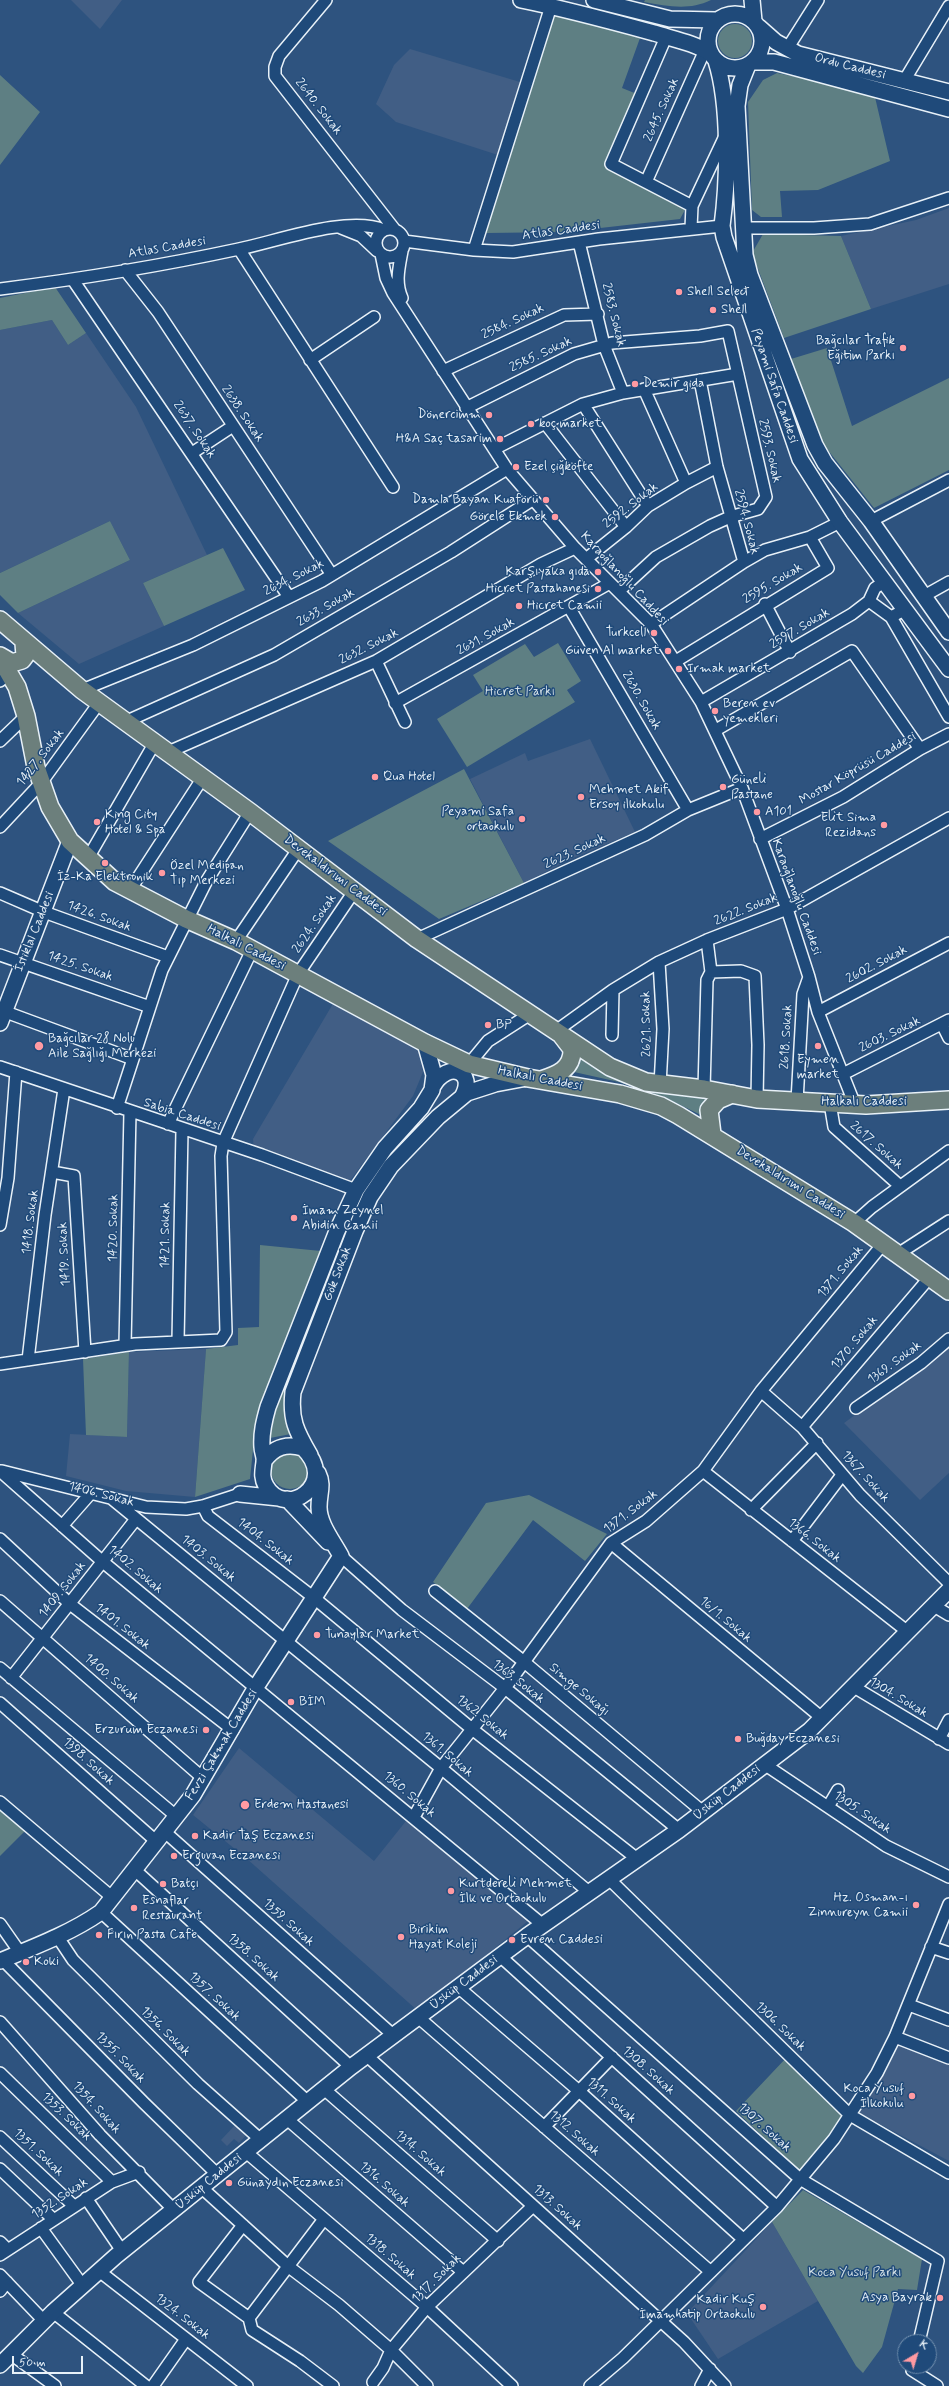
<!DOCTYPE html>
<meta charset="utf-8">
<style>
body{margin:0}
#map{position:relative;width:949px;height:2386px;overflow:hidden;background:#2e537f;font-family:Mynerve,sans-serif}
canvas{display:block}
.north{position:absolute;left:897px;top:2334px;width:40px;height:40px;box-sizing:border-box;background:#1f4a7a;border:1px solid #6f8dac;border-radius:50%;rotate:38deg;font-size:11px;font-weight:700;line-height:16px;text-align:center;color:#e8f1f8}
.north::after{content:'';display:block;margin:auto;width:14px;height:18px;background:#ff9aa2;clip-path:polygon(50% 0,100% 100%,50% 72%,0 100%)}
.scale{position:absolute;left:12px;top:2356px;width:71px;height:18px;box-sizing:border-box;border:2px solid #e8f1f8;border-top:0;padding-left:5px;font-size:12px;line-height:14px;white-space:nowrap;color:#e8f1f8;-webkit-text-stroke:3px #1f4a7a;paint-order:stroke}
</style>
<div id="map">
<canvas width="949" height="2386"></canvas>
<div class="north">K</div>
<div class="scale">50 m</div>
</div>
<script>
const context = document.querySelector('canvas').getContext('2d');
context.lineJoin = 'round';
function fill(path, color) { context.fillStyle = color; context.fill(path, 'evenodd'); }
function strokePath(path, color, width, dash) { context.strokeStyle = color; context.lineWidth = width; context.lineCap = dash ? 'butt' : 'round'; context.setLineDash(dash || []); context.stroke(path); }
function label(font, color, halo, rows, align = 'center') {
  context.font = font + ' Mynerve,sans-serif'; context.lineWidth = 3; context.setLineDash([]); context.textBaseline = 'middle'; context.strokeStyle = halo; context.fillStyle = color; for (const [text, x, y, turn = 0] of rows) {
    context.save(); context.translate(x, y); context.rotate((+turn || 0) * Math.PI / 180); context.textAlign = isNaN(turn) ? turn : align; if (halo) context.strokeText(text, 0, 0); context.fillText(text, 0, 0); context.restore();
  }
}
const built = new Path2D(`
 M71 0H122L100 29Z
 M410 49 520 82 498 155 396 122 376 104 394 65Z
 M949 208V284L871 309 841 236 916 220Z
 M52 320 68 345 86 333 136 407 207 555 143 583 164 626 79 664 18 613 130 560 110 521 0 573V330Z
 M590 739 635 832 571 859 524 883 470 779 525 753 528 761Z
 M334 1002 418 1051 423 1072 413 1096 343 1190 255 1158 253 1139Z
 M949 1346V1473L920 1500 844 1423Z
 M206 1349 195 1497 126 1491 66 1476 70 1434 127 1437 129 1352Z
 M239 1748 374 1861 406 1821 528 1921 418 2011 246 1858 193 1815Z
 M898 2043 949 2063V2161L859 2113Z
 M237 2123 248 2133 239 2143 234 2139 227 2146 221 2140Z
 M772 2222 818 2301 718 2359 687 2313Z`);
const green = new Path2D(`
 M645 0H711C688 11 668 6 644 2Z
 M553 14 640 38 622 88 637 94 607 167 686 208 680 219 565 232 486 233Z
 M718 41a17 17 0 1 1 34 0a17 17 0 1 1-34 0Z
 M777 73 874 93 890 161 818 190 780 191 782 217H761L752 210 748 102 763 80Z
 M0 75 40 112 0 165Z
 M763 234 841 236 871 309 784 338 752 253Z
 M55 287 86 333 68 345 52 320 0 330V298Z
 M827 348 852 426 949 378V470L874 508 823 444 791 359Z
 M110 521 130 560 18 613 0 595V573Z
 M223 548 245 590 164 626 143 583Z
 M558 643 581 681 567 690 575 702 467 767 437 719 483 691 473 675 525 644 534 657Z
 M464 769 524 883 439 919 328 841Z
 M581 1056 609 1075 657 1092 709 1096 705 1117 666 1098 619 1082 574 1072 580 1064Z
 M260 1245 321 1251 255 1430 250 1479 195 1497 206 1349 238 1345V1328L259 1327Z
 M129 1352 127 1437 86 1435 83 1359Z
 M288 1379 285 1405 291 1434 270 1438 278 1399Z
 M271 1470a19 19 0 1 1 38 0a19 19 0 1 1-38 0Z
 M529 1495 607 1534 585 1561 533 1520 467 1609 433 1582 486 1503Z
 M0 1807 26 1830 0 1856Z
 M787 2057 847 2117 803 2174 736 2111Z
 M803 2190 922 2259 917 2290 898 2289 882 2347 863 2373 856 2366 772 2222Z`);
const street = new Path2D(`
 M326 0 279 56 275 67V76L395 230
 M666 37 611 164 692 206
 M787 49 818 0
 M904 81 949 6
 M646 182 705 50
 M341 228 361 236 377 251
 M691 228 692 206 725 136
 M744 228H814L870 224 949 198
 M376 243a14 14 0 1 1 28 0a14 14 0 1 1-28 0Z
 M404 241 474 250 513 252 599 239 722 226
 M579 242 604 345 623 393
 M239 249 393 487
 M474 250 551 6
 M402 251C399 268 395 282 402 298
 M381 254 386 278 393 293 507 469 575 548 651 624 701 702 742 788 787 909 809 977 818 1012 855 1105
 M125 270 158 312 332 575
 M73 280 289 597
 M0 289C80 279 160 266 239 249 278 241 348 215 384 230
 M310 360 374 317
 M443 371 564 315 598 314
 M644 389 686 483
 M583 404 648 506
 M466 408 574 354 612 343 700 336 728 331 766 497 758 509 730 517 710 526 656 557 619 591
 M545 423 626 527
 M494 449 583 404 623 393 738 374
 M192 453 233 426
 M871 521 949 480
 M586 559 626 527 648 506 686 483 717 467
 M744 562 765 550 810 537
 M924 596 949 582
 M869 601 891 617
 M765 604 790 652
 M569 607 688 810
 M906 609 891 617 949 717
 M651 624 744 562 717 467 700 380
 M376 661 405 722
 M676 661 828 568 810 537 840 522
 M0 681 10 672
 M82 690 193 645 322 581 507 469
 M701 702 852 614 869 601 875 588 884 582
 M395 703 610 583
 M125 722 274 655 451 552 532 500
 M716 730 852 651 920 749
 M0 741 26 716
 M166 753 376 661 541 564 575 548
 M0 827 41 783 99 703
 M760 839 843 797 920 749 949 734
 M88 858 154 744
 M130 890 202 779
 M0 893 44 912 168 957
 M417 939 645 835 688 810 742 788
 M707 940 711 972
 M236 941 299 848
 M0 955 150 1007
 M659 962 663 1029 660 1085
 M3 1011 133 1059
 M818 1012 949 943
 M942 1024 949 1038
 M556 1031 613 990 659 962 707 940 787 909 949 818
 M612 1035 613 990
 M469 1064 488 1041 530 1014
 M0 1067 262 1155 356 1190
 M843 1074 949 1020
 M704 1089 707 980 711 972 741 971 755 976 758 1045 757 1099
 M797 1101 803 994 809 977
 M830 1103 834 1127 900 1186
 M117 1108 162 970 206 882 250 812
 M168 1124 252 950
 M52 1172 74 1176 85 1352
 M854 1223 872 1207 949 1151
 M0 1225 8 1178 16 1072
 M898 1254 949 1221
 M178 1341 182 1130
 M125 1345 130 1112
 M28 1360 45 1215 64 1089
 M0 1364 135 1344 221 1340 226 1332 221 1156 223 1143 298 974 355 890
 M761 1391 802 1427 860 1495 949 1583
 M856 1408 921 1363 949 1339
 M802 1427 930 1277
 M0 1471 103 1562 543 1925
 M2 1471 146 1507 186 1509 203 1506 240 1494
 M703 1471 908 1632
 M111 1498 441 1768 589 1892
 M203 1506 208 1516 313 1597 472 1729 636 1858
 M751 1510 817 1443
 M62 1526 91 1493
 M0 1539 70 1604 233 1730
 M792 1541 842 1475
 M611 1543 822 1718
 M341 1556 402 1610 505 1688 679 1830
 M435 1591 523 1661 703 1812
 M0 1601 204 1779
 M934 1606 949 1615
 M0 1668 176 1816
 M11 1678 136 1519
 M854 1687 949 1744
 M0 1703 157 1842
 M939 1739 949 1720
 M764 1764 886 1846 949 1877
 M0 1802 113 1898
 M828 1807 838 1790
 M414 1817 441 1768 505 1688 611 1543 646 1521 703 1471 761 1391 883 1244
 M165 1832 393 2035
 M135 1870 351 2067
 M608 1878 850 2115 949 2173
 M101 1912 308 2102
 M0 1924 21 1954
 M57 1936 73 1960 198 2084 261 2140
 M527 1936 800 2179 938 2261 919 2342
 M931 1947 949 1953
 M500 1956 777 2207
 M3 1960 144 2103 218 2175
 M458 1987 579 2091 743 2239
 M909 2005 949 2020
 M418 2017 711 2272
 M0 2022 100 2135 174 2210
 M895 2037 949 2058
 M366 2055 684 2342 725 2386
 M0 2073 112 2182
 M324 2089 498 2241
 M287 2119 462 2271
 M544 2127 612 2057
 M0 2137 74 2206
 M246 2152 427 2307 512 2386
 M0 2169 53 2219
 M202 2188 289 2267 339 2305 391 2350 427 2386
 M86 2198 122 2251
 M324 2219 249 2318 252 2330 300 2361 333 2386
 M243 2225 199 2282 249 2318
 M41 2228 83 2286
 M0 2242 7 2249
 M0 2255 112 2182 139 2172
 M99 2271 247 2386
 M0 2275 44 2321
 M0 2291 7 2282
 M53 2312 146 2386
 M11 2354 55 2386
 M913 2366 912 2370 937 2386
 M373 2382 383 2368 391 2350 427 2307 533 2206
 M153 2386 186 2339
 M590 2386 623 2358 777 2207 834 2139 877 2073 895 2037 949 1904
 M701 2386 710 2369`);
const secondary = new Path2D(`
 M521 0C566 9 610 21 654 33 673 39 695 43 711 54
 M594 0 670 19 716 20
 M752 0 754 21
 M708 41a27 27 0 1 1 54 0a27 27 0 1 1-54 0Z
 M759 27 776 42 798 54 949 92
 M716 61C730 105 728 180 722 226L724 237 800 459 840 522 949 669
 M753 62H774L949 109
 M748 65 740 85 737 106 745 255 750 275 815 445 825 463 871 521 949 632
 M0 1023 70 841
 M433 1086C448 1060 477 1071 462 1097
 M310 1455C296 1431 290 1419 293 1392L355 1231 370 1197 391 1166 438 1117 467 1093 495 1084 527 1078
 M264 1461C274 1447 286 1443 303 1448 340 1484 285 1520 266 1486 261 1477 263 1471 264 1462 265 1457 262 1452 262 1447 261 1433 264 1421 268 1407L337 1231 356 1190 385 1148 421 1108 432 1090 434 1075 425 1043
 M318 1473C324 1485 319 1493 319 1507 319 1524 333 1541 341 1556
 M240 1494 279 1498
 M287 1499 328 1542
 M0 1961C34 1947 71 1933 101 1912L193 1795 256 1687 341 1556
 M0 2365 53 2312 116 2256 351 2067 527 1936 679 1830 809 1731 949 1590`);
const primary = new Path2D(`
 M0 620 82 690 250 812 417 939 610 1067 646 1082 704 1089 757 1099 866 1105 949 1100
 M0 656 12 663 22 660 25 656 24 643
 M0 658 17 687 26 716 36 767 50 807 70 841 115 882 186 919 236 941 425 1043 469 1064 528 1078 620 1094 661 1106 678 1115 854 1223 949 1291
 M541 1080C557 1075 573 1069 572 1049L562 1036
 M712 1134 709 1110 718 1100 732 1094`);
const markers = [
 [679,292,4,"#ff9aa2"],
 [713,310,4,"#ff9aa2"],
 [903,348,4,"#ff9aa2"],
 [635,384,4,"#ff9aa2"],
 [489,415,4,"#ff9aa2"],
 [531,424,4,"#ff9aa2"],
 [500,439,4,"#ff9aa2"],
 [516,467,4,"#ff9aa2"],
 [546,500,4,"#ff9aa2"],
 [555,517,4,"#ff9aa2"],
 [598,572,4,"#ff9aa2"],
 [598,589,4,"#ff9aa2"],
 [519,606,4,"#ff9aa2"],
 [654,633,4,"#ff9aa2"],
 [668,651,4,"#ff9aa2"],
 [679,669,4,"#ff9aa2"],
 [715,711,4,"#ff9aa2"],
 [375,777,4,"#ff9aa2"],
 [723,787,4,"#ff9aa2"],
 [581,797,4,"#ff9aa2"],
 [757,812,4,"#ff9aa2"],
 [522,819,4,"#ff9aa2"],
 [97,822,4,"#ff9aa2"],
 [884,825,4,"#ff9aa2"],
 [105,863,4,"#ff9aa2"],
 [162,873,4,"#ff9aa2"],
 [488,1025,4,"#ff9aa2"],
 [39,1046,5,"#ff9aa2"],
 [818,1046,4,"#ff9aa2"],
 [294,1218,4,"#ff9aa2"],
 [317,1635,4,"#ff9aa2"],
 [291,1702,4,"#ff9aa2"],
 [206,1730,4,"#ff9aa2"],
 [738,1739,4,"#ff9aa2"],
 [245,1805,5,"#ff9aa2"],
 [195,1836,4,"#ff9aa2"],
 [174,1856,4,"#ff9aa2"],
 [163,1884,4,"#ff9aa2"],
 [451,1891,4,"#ff9aa2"],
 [916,1905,4,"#ff9aa2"],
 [134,1908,4,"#ff9aa2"],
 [99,1935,4,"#ff9aa2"],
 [401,1937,4,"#ff9aa2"],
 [512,1940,4,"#ff9aa2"],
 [26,1962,4,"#ff9aa2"],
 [912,2096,4,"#ff9aa2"],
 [229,2183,4,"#ff9aa2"],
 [940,2298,4,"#ff9aa2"],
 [763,2307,4,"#ff9aa2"]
];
const streetNames = [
 ["Ordu Caddesi",850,67,14],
 ["2640. Sokak",318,107,52],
 ["2645. Sokak",662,110,-66],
 ["Atlas Caddesi",561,231,-8],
 ["Atlas Caddesi",167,248,-10],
 ["2583. Sokak",613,315,76],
 ["2584. Sokak",513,322,-25],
 ["2585. Sokak",541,355,-25],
 ["Peyami Safa Caddesi",774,386,71],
 ["2638. Sokak",242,414,56],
 ["2637. Sokak",194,430,56],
 ["2593. Sokak",769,451,77],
 ["2592. Sokak",631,506,-38],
 ["2594. Sokak",746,522,75],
 ["2634. Sokak",294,578,-27],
 ["Karaoğlanoğlu Caddesi",624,579,47],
 ["2595. Sokak",773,584,-31],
 ["2633. Sokak",326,608,-30],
 ["2597. Sokak",800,629,-31],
 ["2631. Sokak",486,637,-29],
 ["2632. Sokak",369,647,-27],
 ["2630. Sokak",641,701,60],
 ["1427. Sokak",41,758,-52],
 ["Mostar Köprüsü Caddesi",858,769,-30],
 ["2623. Sokak",575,852,-25],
 ["Devekaldırımı Caddesi",335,876,37],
 ["Karaoğlanoğlu Caddesi",796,897,70],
 ["2622. Sokak",746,910,-22],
 ["1426. Sokak",99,917,20],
 ["2624. Sokak",315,924,-56],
 ["İstiklal Caddesi",35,932,-68],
 ["Halkalı Caddesi",246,948,27],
 ["2602. Sokak",877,965,-28],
 ["1425. Sokak",80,967,19],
 ["2621. Sokak",647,1024,-91],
 ["2603. Sokak",890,1035,-26],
 ["2618. Sokak",787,1037,-87],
 ["Halkalı Caddesi",540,1079,11],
 ["Halkalı Caddesi",864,1102],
 ["Sabia Caddesi",182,1115,18],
 ["2617. Sokak",876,1146,41],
 ["Devekaldırımı Caddesi",790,1183,32],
 ["1418. Sokak",31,1222,-83],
 ["1420. Sokak",114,1228,-89],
 ["1421. Sokak",166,1235,-89],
 ["1419. Sokak",65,1254,-93],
 ["1371. Sokak",841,1272,-50],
 ["Gök Sokak",338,1274,-69],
 ["1370. Sokak",855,1343,-50],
 ["1369. Sokak",895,1363,-36],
 ["1367. Sokak",865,1477,48],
 ["1406. Sokak",101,1495,14],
 ["1371. Sokak",631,1512,-37],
 ["1366. Sokak",814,1541,38],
 ["1404. Sokak",265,1542,38],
 ["1403. Sokak",208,1559,39],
 ["1402. Sokak",135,1570,40],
 ["1409. Sokak",63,1590,-52],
 ["16/1. Sokak",725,1620,40],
 ["1401. Sokak",122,1627,38],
 ["1400. Sokak",111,1679,41],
 ["1363. Sokak",518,1682,38],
 ["Simge Sokağı",579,1690,40],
 ["1304. Sokak",898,1698,31],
 ["1362. Sokak",482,1718,39],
 ["Fevzi Çakmak Caddesi",222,1745,-59],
 ["1361. Sokak",447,1755,40],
 ["1398. Sokak",88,1762,42],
 ["Üsküp Caddesi",727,1793,-38],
 ["1360. Sokak",409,1795,40],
 ["1305. Sokak",862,1813,34],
 ["1359. Sokak",288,1923,42],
 ["1358. Sokak",253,1958,42],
 ["Üsküp Caddesi",464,1983,-37],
 ["1357. Sokak",214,1997,43],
 ["1306. Sokak",780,2027,44],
 ["1356. Sokak",165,2032,45],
 ["1355. Sokak",120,2058,46],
 ["1308. Sokak",648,2071,42],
 ["1311. Sokak",611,2101,42],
 ["1354. Sokak",96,2108,48],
 ["1353. Sokak",66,2117,44],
 ["1307. Sokak",764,2128,42],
 ["1312. Sokak",574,2134,41],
 ["1351. Sokak",38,2153,43],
 ["1314. Sokak",420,2154,41],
 ["Üsküp Caddesi",209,2182,-39],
 ["1316. Sokak",384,2185,41],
 ["1352. Sokak",60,2199,-33],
 ["1313. Sokak",557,2208,42],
 ["1318. Sokak",390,2257,41],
 ["1317. Sokak",437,2279,-45],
 ["1324. Sokak",182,2317,38]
];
const poiNames = [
 ["Shell Select",687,292],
 ["Shell",721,310],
 ["Bağcılar Trafik",895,341,"right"],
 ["Eğitim Parkı",895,356,"right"],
 ["Demir gida",643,384],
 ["Dönercimm",481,415,"right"],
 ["koç market",539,424],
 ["H&A Saç tasarim",492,439,"right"],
 ["Ezel çiğköfte",524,467],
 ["Damla Bayan Kuaförü",538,500,"right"],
 ["Görele Ekmek",547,517,"right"],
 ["Karşıyaka gıda",590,572,"right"],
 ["Hicret Pastahanesi",590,589,"right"],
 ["Hicret Camii",527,606],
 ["Turkcell",646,633,"right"],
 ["Güven Al market",660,651,"right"],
 ["Irmak market",687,669],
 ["Beren ev",723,704],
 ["yemekleri",723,719],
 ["Qua Hotel",383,777],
 ["Güneli",731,780],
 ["Pastane",731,795],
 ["Mehmet Akif",589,790],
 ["Ersoy ilkokulu",589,805],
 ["Peyami Safa",514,812,"right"],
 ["ortaokulu",514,827,"right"],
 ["A101",765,812],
 ["King City",105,815],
 ["Hotel & Spa",105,830],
 ["Elit Sima",876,818,"right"],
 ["Rezidans",876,833,"right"],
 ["Özel Medipan",170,866],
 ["Tıp Merkezi",170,881],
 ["İz-Ka Elektronik",105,877,"center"],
 ["BP",496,1025],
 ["Bağcılar 28 Nolu",48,1039],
 ["Aile Sağlığı Merkezi",48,1054],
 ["Eymen",818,1060,"center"],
 ["market",818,1075,"center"],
 ["İmam Zeynel",302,1211],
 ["Abidin Camii",302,1226],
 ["Tunaylar Market",325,1635],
 ["BİM",299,1702],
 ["Erzurum Eczanesi",198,1730,"right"],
 ["Buğday Eczanesi",746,1739],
 ["Erdem Hastanesi",254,1805],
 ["Kadir Taş Eczanesi",203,1836],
 ["Erguvan Eczanesi",182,1856],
 ["Batçı",171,1884],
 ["Kurtdereli Mehmet",459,1884],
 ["İlk ve Ortaokulu",459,1899],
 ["Hz. Osman-ı",908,1898,"right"],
 ["Zinnureyn Camii",908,1913,"right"],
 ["Esnaflar",142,1901],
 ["Restaurant",142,1916],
 ["Birikim",409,1930],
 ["Hayat Koleji",409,1945],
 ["Fırın Pasta Cafe",107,1935],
 ["Evren Caddesi",520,1940],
 ["Koki",34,1962],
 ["Koca Yusuf",904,2089,"right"],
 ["İlkokulu",904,2104,"right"],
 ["Günaydın Eczanesi",237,2183],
 ["Asya Bayrak",932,2298,"right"],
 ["Kadir Kuş",755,2300,"right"],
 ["İmamhatip Ortaokulu",755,2315,"right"]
];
const parkNames = [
 ["Hicret Parkı",520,692],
 ["Koca Yusuf Parkı",855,2273]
];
fill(built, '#415e85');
fill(green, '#5e7f83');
strokePath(street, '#e8f1f8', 14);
strokePath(secondary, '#e8f1f8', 18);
strokePath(primary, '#e8f1f8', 20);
strokePath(street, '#1f4a7a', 11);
strokePath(secondary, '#1f4a7a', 15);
strokePath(primary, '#6c7f7c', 17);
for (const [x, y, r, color] of markers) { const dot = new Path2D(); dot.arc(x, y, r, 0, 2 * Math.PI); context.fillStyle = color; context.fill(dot); strokePath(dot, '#1f4a7a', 1.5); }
label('13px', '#e8f1f8', '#1f4a7a', streetNames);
label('13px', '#e8f1f8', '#1f4a7a', poiNames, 'left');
label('13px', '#d3e0e6', '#1f4a7a', parkNames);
</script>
